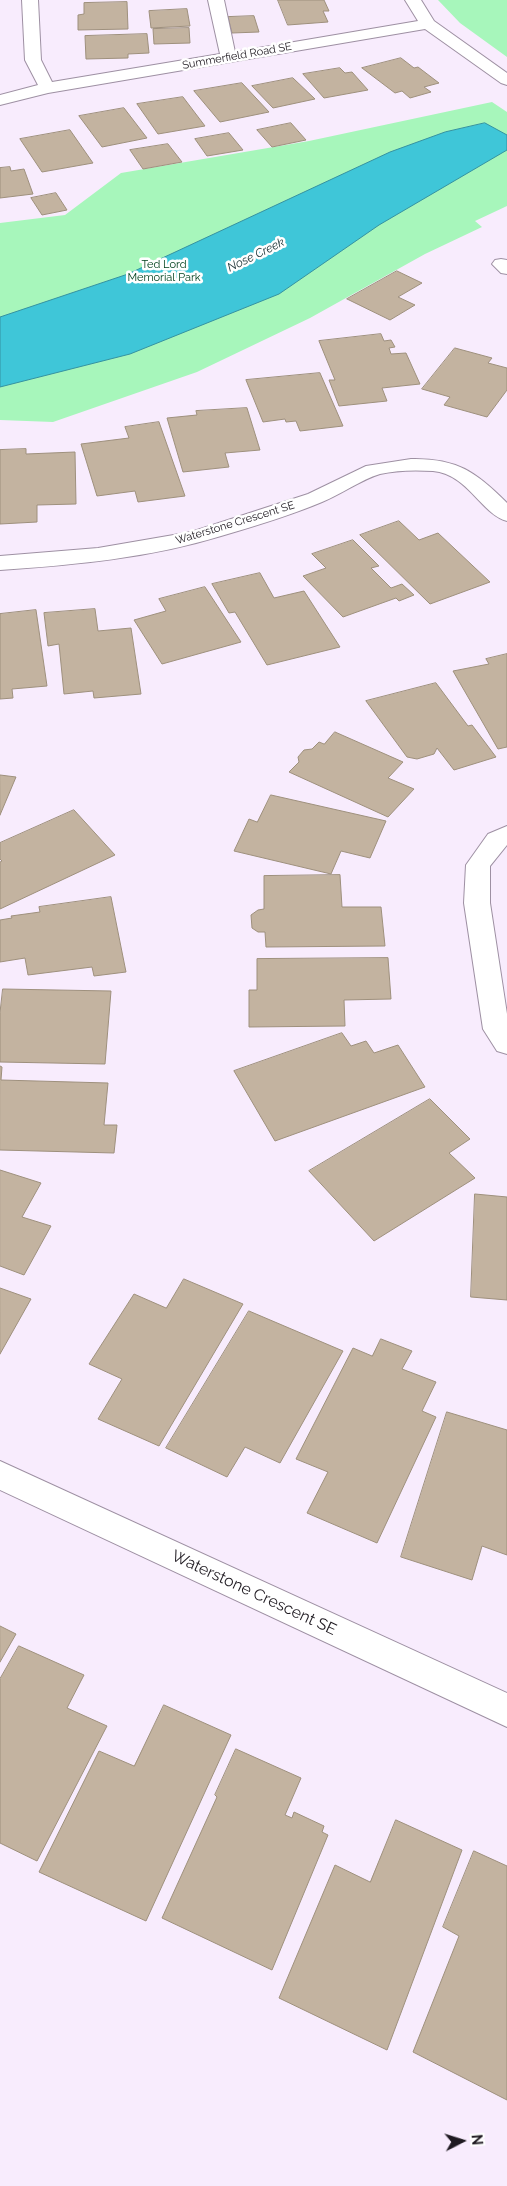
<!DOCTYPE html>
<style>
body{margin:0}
#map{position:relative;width:507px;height:2186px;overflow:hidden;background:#f8ecfd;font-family:Raleway,sans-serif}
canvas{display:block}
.north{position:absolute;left:437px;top:2116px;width:50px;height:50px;-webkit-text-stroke:4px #fff;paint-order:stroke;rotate:85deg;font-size:14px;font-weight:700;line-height:20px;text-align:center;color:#1f1a21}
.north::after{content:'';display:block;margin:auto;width:18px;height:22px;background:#1f1a21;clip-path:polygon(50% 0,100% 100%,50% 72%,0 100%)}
</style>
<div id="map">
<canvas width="507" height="2186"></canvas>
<div class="north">N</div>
</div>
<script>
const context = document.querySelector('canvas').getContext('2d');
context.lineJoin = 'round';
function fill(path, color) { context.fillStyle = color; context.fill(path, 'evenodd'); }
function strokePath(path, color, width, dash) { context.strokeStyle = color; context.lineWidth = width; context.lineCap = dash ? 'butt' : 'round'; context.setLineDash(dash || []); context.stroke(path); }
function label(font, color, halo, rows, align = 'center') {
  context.font = font + ' Raleway,sans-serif'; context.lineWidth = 5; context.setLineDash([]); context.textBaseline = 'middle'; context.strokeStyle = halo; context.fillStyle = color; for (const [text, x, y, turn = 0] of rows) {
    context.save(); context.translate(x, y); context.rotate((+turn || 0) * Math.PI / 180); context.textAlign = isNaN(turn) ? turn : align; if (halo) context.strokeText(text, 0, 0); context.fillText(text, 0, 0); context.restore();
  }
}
const green = new Path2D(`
 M438 0H507V57L460 23Z
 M492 102 507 112V206L475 221 482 227 425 254 310 318 197 372 53 422 0 420V223L65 215 121 173 309 141Z`);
const water = new Path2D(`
 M485 123 507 135V150L379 225 279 294 130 354 0 387V317L128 274 390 152 445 132Z`);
const building = new Path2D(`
 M278 0H324L329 11H323L328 22 288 25Z
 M127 2 128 29 78 30V15L84 14V3Z
 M187 9 190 26 151 28 149 11Z
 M254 16 259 32 232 33 228 17Z
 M189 28 190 43 154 44 153 29Z
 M147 34 149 53 128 54V58L86 59 85 36Z
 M401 58 414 68 418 67 439 83 424 87 431 92 410 98 402 91 395 93 362 68Z
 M340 68 345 73 352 72 368 90 324 98 303 74Z
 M293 78 315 99 273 108 252 86Z
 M242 83 269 112 220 122 194 91Z
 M183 97 205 126 158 134 137 104Z
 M124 108 147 138 102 147 79 116Z
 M291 123 306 140 272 147 257 130Z
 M70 130 93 163 42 172 20 139Z
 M229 133 243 150 207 156 195 139Z
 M168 144 182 162 143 169 130 150Z
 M10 167 11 171 24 169 33 194 0 198V168Z
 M56 193 67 210 42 215 31 198Z
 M397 271 422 283 398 297 415 305 390 320 347 299Z
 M381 334 384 341 391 340 395 347 389 348 391 354 406 353 420 384 382 388 387 401 339 406 329 380H335L319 341Z
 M455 348 492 358 488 363 507 368V390L487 417 444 405 450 397 422 389Z
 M320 373 343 426 300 431 296 421 286 422 285 419 263 422 246 380Z
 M247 408 260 450 225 453 229 467 183 472 167 418 197 415 196 411Z
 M159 422 185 496 138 502 135 491 97 496 81 444 129 438 125 427Z
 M26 449V454L75 452 76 504 37 505V522L0 524V450Z
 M399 521 419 540 438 533 490 582 430 604 360 535Z
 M353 540 379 566 371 568 391 588 402 584 414 595 399 601 396 598 343 617 303 576 326 568 312 554Z
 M260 573 274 598 304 591 340 647 267 665 235 612 229 613 212 584Z
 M205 587 241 642 162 664 134 620 166 611 159 599Z
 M95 609 98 631 131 628 141 694 94 698 93 691 64 694 59 644 48 646 44 613Z
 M36 610 47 686 12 689 13 698 0 699V614Z
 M507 654V747L498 749 453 671 489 664 486 659Z
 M436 683 468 726 472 725 496 757 454 770 437 748 434 754 417 759 407 757 366 701Z
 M335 732 403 762 388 778 414 789 388 817 289 772 299 762 298 757 304 750 312 749 319 742 324 744Z
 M0 775 16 777 0 815Z
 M271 795 386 821 370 858 341 851 331 874 234 851 249 819 257 822Z
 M74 810 115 855 0 909V862L2 861 0 859V843Z
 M340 875 342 907H381L385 946 266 947 265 932H258L252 928 251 915 258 910 264 909V876Z
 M111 897 126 972 94 976 92 967 28 975 25 958 0 962V920L12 918 11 916 40 912 39 907Z
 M388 958 391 999 344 1000 345 1026 249 1027V990H257V959Z
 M3 989 111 991 105 1064 0 1062V1013Z
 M342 1033 351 1046 366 1041 374 1053 398 1045 425 1087 275 1141 234 1071Z
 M0 1066 2 1067 1 1080 108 1083 104 1125H117L114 1153 0 1150Z
 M430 1099 470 1139 449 1153 475 1178 374 1241 309 1171Z
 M0 1170 41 1183 22 1217 51 1226 24 1275 0 1266Z
 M475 1194 507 1197V1300L471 1297Z
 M184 1279 243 1304 159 1446 98 1419 122 1379 89 1364 134 1294 166 1308Z
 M0 1288 31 1299 0 1354Z
 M249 1311 343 1351 280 1463 245 1447 227 1477 166 1448Z
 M381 1339 412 1351 402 1369 436 1382 422 1411 436 1417 377 1543 307 1513 328 1472 296 1459 353 1348 372 1356Z
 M447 1412 507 1430V1555L482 1546 472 1580 401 1557Z
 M0 1626 16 1634 0 1662Z
 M19 1646 84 1675 67 1708 107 1726 37 1861 0 1843V1679Z
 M164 1705 231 1735 146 1921 39 1872 99 1751 134 1766Z
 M236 1749 301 1778 285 1815 292 1818 294 1812 324 1826 322 1832 328 1835 272 1970 162 1918 217 1797 215 1795Z
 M396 1820 462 1850 387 2050 279 1998 335 1865 370 1882Z
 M474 1851 507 1866V2100L413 2052 459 1936 443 1927Z`);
const minor = new Path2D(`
 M22 0H38L41 60 52 82 220 54 208 0H224L235 52 418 21 405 0H421L434 21 507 73V85L501 83 425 29 48 93 0 105V95L38 85 25 60Z
 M501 259 507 260V274L501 273 492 264 495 260Z
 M411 459C457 458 476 472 507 503V521C482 515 468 474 433 471 417 470 397 470 380 474 360 480 342 494 322 502 289 516 255 526 221 536 149 558 75 565 0 570V556L98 548 191 532 308 494 366 466Z
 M507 826V845L490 866V903L507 1014V1054L497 1051 483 1029 464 903 466 865 488 834Z
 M0 1461 507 1693V1727L0 1490Z`);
const farStreetnames = [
 ["Summerfield Road SE",237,56,-10],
 ["Waterstone Crescent SE",235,523,-17]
];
const farParknames = [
 ["Ted Lord",164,265],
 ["Memorial Park",164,278]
];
const farWaternames = [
 ["Nose Creek",256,255,-26]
];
const nearStreetnames = [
 ["Waterstone Crescent SE",254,1593,25]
];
fill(green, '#a7f6bb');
fill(water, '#3fc6d8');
strokePath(water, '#3592a1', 1);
fill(building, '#c3b3a0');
strokePath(building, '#9e907d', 1);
strokePath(minor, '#9e90a3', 2);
fill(minor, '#fff');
label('11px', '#1f1a21', '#fff', farStreetnames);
label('11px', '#00411d', '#fff', farParknames);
label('italic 12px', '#172e31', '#fff', farWaternames);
label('16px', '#1f1a21', '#fff', nearStreetnames);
</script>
